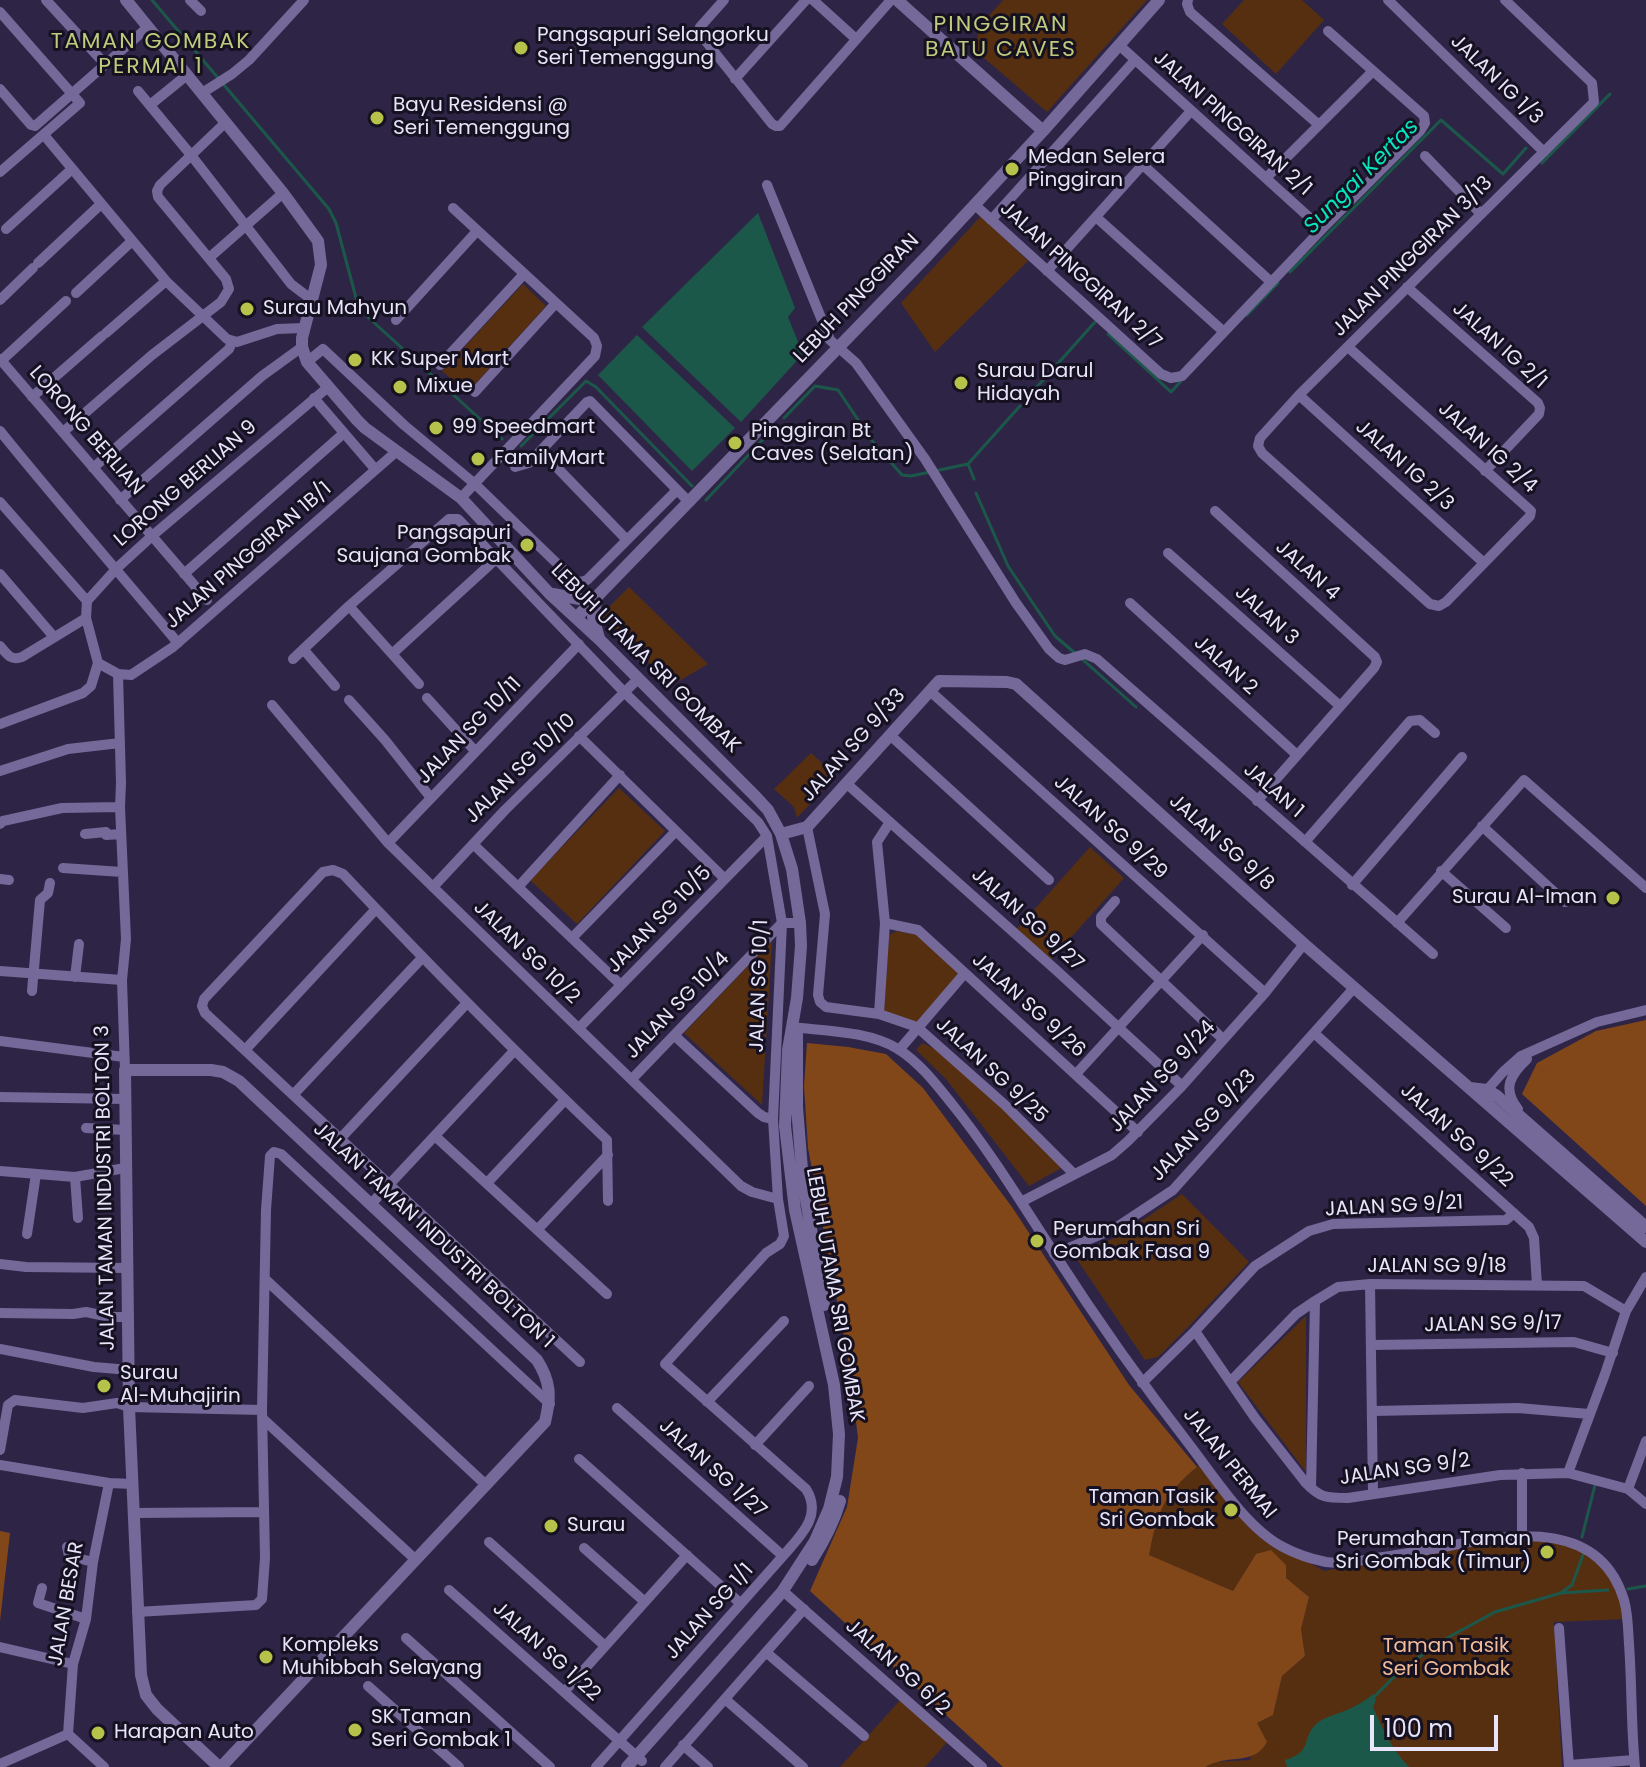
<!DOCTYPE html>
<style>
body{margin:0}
#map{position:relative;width:1646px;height:1767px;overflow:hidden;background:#2e2546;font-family:Poppins,sans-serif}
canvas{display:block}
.scale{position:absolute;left:1370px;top:1715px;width:128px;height:36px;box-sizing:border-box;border:4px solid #e8e4fa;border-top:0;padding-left:10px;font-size:24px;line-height:28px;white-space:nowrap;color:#e8e4fa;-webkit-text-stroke:6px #151120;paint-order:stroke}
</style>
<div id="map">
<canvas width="1646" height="1767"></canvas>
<div class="scale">100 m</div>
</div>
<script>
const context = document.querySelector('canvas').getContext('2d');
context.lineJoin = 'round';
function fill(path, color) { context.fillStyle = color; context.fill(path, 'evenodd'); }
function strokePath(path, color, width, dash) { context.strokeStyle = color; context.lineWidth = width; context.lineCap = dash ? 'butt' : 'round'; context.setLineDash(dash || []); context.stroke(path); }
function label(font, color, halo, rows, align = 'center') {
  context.font = font + ' Poppins,sans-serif'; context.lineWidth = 6; context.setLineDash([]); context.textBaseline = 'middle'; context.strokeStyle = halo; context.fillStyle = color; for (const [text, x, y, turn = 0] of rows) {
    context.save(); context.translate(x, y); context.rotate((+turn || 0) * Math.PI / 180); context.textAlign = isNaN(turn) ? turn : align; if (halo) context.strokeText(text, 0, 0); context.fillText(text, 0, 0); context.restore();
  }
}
const green = new Path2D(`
 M1003 0H1147L1047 112 977 52 978 28Z
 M1244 0H1302L1324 20 1276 74 1222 24Z
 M981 216 1028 261 935 352 901 303Z
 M523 284 546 306 467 393 442 371Z
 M629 587 708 664 674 684 668 681 600 616Z
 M811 753 836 776 797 818 794 807 774 789Z
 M619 788 665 831 577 924 530 880Z
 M1090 847 1124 878 1051 960 1017 929Z
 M897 931 917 935 959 973 915 1024 884 1011 889 935Z
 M772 941 762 1105 684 1033Z
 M922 1043 940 1051 1023 1126 1063 1167 1029 1186 946 1079 916 1050Z
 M1182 1194 1249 1262 1189 1326 1158 1357 1145 1360 1074 1255 1117 1237Z
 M1306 1316V1472L1238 1382Z
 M1202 1463 1260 1535 1324 1571 1462 1544 1523 1537 1578 1545 1610 1573 1627 1619 1554 1622 1562 1767H1205L1213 1762 1250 1760 1257 1723 1273 1715 1282 1676 1305 1656 1301 1629 1309 1597 1256 1554 1233 1591 1148 1555 1159 1511 1178 1482Z
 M903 1697 950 1739 925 1767H840Z`);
const forest = new Path2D(`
 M1646 1020V1206L1522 1094 1537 1063 1596 1031Z
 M807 1043 848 1047 886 1054 923 1088 1012 1207 1129 1385 1197 1467C1163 1494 1157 1514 1149 1555L1233 1591 1256 1554 1271 1550 1286 1565V1578L1309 1597 1301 1629 1305 1656 1282 1676 1273 1715 1257 1723 1267 1742C1253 1767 1228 1753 1205 1767H1003L810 1591 847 1507 858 1438 849 1364 808 1148 804 1086Z
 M0 1531 10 1533 0 1621Z`);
const water = new Path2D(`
 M758 213 795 308 788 317 803 354 741 422 642 327Z
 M637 335 735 428 692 471 598 375Z
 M1373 1694 1376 1700 1373 1707C1383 1730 1391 1748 1409 1767H1287L1285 1760C1313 1752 1301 1739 1316 1724 1323 1718 1331 1716 1339 1713 1349 1710 1366 1701 1373 1694Z`);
const stream = new Path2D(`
 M152 0 329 209 336 223 359 309 502 439
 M1542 163 1610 94
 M1290 272 1441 120 1503 174 1526 148
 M1247 315 1278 283
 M1108 334 1171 392 1181 381
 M1027 398 1095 322
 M784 418 815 386 838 390 873 442 902 475 911 476 968 464 1020 406
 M521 446 586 381 596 387 692 486
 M968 464 974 479
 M976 493 1008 566 1055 636 1076 654
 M706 500 771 431
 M1082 659 1136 707
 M1582 1537 1595 1485
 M1628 1589 1646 1586
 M1562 1592 1572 1585 1583 1555
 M1375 1696 1403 1668 1447 1638 1495 1612 1561 1593 1608 1590`);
const minor = new Path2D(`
 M46 0 105 64
 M190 0 201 11
 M724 0 700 27 699 30 700 34 772 124 776 126H780L891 0
 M813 0 856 39
 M1188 0 1187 4 1190 12 1319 125
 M1388 0 1544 152
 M0 12 80 103 0 172
 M1119 45 1322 229
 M735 79 806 0
 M0 89 31 125 35 126 148 27
 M138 91 191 155 291 284 312 300
 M202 93 232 74 249 60 304 0
 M150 105 187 75
 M44 135 166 281 227 339 237 342 277 329 303 328
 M1425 156 1481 214
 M1143 165 1271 282
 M1266 178 1373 71
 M767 185 830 340 856 363 925 459 1016 603 1049 649 1059 658 1065 660 1085 654 1097 659 1433 954
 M975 205 1161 374 1171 378 1182 376 1322 229 1420 131 1425 123 1424 116 1328 31
 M453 208 594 338 597 346 595 356 461 498
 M1096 217 1224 332
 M991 220 1135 60
 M6 229 72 169
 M209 258 283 193
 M38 263 101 204
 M1047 271 1191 111
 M1407 287 1538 403 1540 408 1539 414 1485 471
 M76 293 132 241
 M0 300 33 268
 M396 320 477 231
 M106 333 166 281
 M1348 347 1531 511 1530 516 1446 602 1439 606 1430 604 1262 453 1258 446 1260 438 1299 395 1594 102 1592 83 1505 0
 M0 359 207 600
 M1 361 66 301
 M307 362 323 349 404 425 475 484 574 580 581 582 587 580 677 490
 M440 365 524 274
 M475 392 556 303
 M1299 395 1484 563
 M32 397 102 336
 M314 398 375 469
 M0 431C58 503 119 572 178 643
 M63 432 152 355 221 302 229 289 226 279 158 197 157 191 160 185 226 122
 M541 451 626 539
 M515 467 529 463 587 402 590 401 689 502
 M93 468 229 349 232 342
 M120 500 262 376 302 347
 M0 502 87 601
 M1215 511 1375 657 1377 662 1374 668 1257 801
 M1168 553 1340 706
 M0 574 54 637
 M184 574 344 433
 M1130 603 1297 755
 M349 606 419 684
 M0 646C7 654 10 661 22 657L86 618
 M304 650 335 686
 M392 654 496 559
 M293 659 349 606 449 519H458L624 692 758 822 767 836 782 923 773 1119 778 1199 784 1236 780 1244 766 1253 665 1364 806 1489C823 1516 800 1536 783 1556L596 1767
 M98 663 118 674 131 675 173 647 397 451
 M118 674 121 783 120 807 126 939 122 980 125 1070
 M930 691 1265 993
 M427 698 475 751
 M349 700 385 740 431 798
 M272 705 388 843 433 887 741 1186 752 1192 778 1199
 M0 724 83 693 91 686 98 663 86 618 87 601 117 568 152 536 327 388
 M890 735 1049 880
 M579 736 725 879
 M0 771 68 749 120 743
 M846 783 1056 970 1182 1086
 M0 824 3 821 62 808 120 807
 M1482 826 1565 902
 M807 827 825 914 818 995 820 1002 826 1007 879 1014 917 1027 1005 1105 1074 1174
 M85 834 106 832V835L121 834
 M1305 842 1410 721 1420 720 1435 733
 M388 843 579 644
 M473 844 621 985
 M63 868 122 872
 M1441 871 1506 928
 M0 879 9 880
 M1352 885 1462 757
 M519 886 620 775
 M433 887 505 810 638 679
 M1115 901 1101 917V924L1223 1039
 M885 923 918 930 1138 1132
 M1397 923 1524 780 1646 888
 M573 937 676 831
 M0 971 122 980
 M75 977 79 944
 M32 991 40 900 48 893 50 883
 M879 1014 885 923 877 842 890 822
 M792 1027C825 1031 869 1031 898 1049 920 1063 936 1084 952 1104 990 1151 1021 1202 1054 1253 1097 1320 1143 1385 1192 1448 1216 1480 1248 1529 1283 1547 1296 1554 1311 1559 1326 1562 1345 1564 1364 1560 1383 1557 1407 1553 1430 1550 1453 1545 1517 1533 1600 1521 1624 1600 1628 1614 1628 1629 1629 1644 1632 1685 1631 1726 1635 1767
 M579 1028 767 836
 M1314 1033 1529 1227 1534 1238 1537 1285
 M675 1036 758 1113 764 1117 773 1119
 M0 1041 124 1057
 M245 1050 376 909
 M899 1050 965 973
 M1076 1074 1203 935
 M632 1079 782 923H800
 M1487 1090 1503 1072 1521 1056 1597 1022 1646 1010
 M293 1095 422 958
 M0 1097 125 1099
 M1518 1109C1502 1089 1510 1075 1527 1059
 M86 1128 126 1130
 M435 1136 607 1294
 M340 1139 467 1003
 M0 1171 75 1177 125 1168
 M75 1177 78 1218
 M487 1183 565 1100
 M1021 1202 1112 1155 1128 1141 1182 1086 1265 993 1304 944
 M371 1204 514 1051
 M538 1229 608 1155
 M27 1234 36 1174
 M1054 1254 1114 1229 1173 1190 1354 988
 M0 1264 26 1267 128 1268
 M265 1279 486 1485
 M1370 1284 1373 1494
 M0 1313 73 1314 86 1312 110 1317H128
 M1195 1331 1255 1418 1305 1482C1320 1498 1326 1498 1348 1498L1500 1475 1568 1473 1628 1489 1646 1504
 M1372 1345 1574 1342 1613 1353
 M0 1349 94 1367 129 1370
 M580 1362 205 1013 202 1006 204 999 323 872 333 870 343 874C429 965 517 1054 607 1140L608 1201
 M1230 1382 1296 1314 1315 1301 1338 1287 1370 1284 1584 1286 1626 1311
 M1142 1383 1195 1331 1255 1266 1309 1231 1333 1224 1506 1220 1514 1213
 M707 1402 784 1321
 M617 1408 783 1556
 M1373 1411 1518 1408 1589 1414
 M262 1418 416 1560
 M755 1445 809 1386
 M0 1450 8 1405 15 1400 83 1408 117 1403 129 1407 262 1410
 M579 1459 740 1603
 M0 1465 109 1483 133 1484
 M1522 1473V1536
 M1568 1473 1605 1374 1626 1311 1646 1277
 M1311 1488 1315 1301
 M1628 1489 1646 1441
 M134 1513 263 1512
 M489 1542 605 1646
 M67 1547 69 1556 93 1562
 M584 1548 645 1602
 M42 1588 38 1603 86 1619
 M449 1590 642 1761
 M783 1591 982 1767
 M137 1612 256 1605 262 1599 265 1558 262 1410 266 1210 270 1156 274 1152 281 1154 550 1404
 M1559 1628 1569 1767
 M406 1638 550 1767
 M0 1647 73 1664
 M767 1653 864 1736
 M368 1686 459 1767
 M564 1692 687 1555
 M725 1699 803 1767
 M68 1734 73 1664 86 1619 93 1562 109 1483
 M68 1734 104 1767
 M683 1745 708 1767
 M0 1764 68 1734
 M1569 1765 1634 1760
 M665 1767 804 1609`);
const tertiary = new Path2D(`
 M126 0 283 193 318 241 321 265 302 338V347L307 362 357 420 365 428 461 498 549 593 600 640 756 797 768 810 781 834 792 869 800 923 801 946 797 998 788 1050 785 1126 795 1210 834 1385 839 1434 837 1477 829 1509 815 1541 782 1592 627 1767
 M897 0 1043 131
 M553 594 585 600 597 598
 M597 598 593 617 599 638
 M576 618 928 255 1043 131 1159 0
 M781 834 807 827 939 681 1007 682 1016 684 1304 944 1646 1242
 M797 1030V1107L803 1182 824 1305
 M1470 1088 1487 1090 1497 1096 1646 1227
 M812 1560C824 1541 834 1522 840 1501
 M219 1767 157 1709 146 1695 141 1675 129 1407 125 1070H211L223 1072 239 1081 537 1360C551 1382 551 1397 545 1422L221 1767`);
const markers = [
 [521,48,8,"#b6c249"],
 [377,118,8,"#b6c249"],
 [1012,169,8,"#b6c249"],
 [247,309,8,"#b6c249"],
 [355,360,8,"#b6c249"],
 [961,383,8,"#b6c249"],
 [400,387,8,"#b6c249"],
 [436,428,8,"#b6c249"],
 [735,443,8,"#b6c249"],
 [478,459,8,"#b6c249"],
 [527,545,8,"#b6c249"],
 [1613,898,8,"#b6c249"],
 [1037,1241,8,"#b6c249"],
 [104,1386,8,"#b6c249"],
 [1231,1510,8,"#b6c249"],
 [551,1526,8,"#b6c249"],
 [1547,1552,8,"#b6c249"],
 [266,1657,8,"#b6c249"],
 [355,1730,8,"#b6c249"],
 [98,1733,8,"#b6c249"]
];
const poiNames = [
 ["Pangsapuri Selangorku",537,36],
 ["Seri Temenggung",537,59],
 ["Bayu Residensi @",393,106],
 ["Seri Temenggung",393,129],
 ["Medan Selera",1028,158],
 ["Pinggiran",1028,181],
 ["Surau Mahyun",263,309],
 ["KK Super Mart",371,360],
 ["Surau Darul",977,372],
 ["Hidayah",977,395],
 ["Mixue",416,387],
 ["99 Speedmart",452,428],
 ["Pinggiran Bt",751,432],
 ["Caves (Selatan)",751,455],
 ["FamilyMart",494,459],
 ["Pangsapuri",511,534,"right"],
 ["Saujana Gombak",511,557,"right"],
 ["Surau Al-Iman",1597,898,"right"],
 ["Perumahan Sri",1053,1230],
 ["Gombak Fasa 9",1053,1253],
 ["Surau",120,1374],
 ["Al-Muhajirin",120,1397],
 ["Taman Tasik",1215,1498,"right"],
 ["Sri Gombak",1215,1521,"right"],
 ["Surau",567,1526],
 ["Perumahan Taman",1531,1540,"right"],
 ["Sri Gombak (Timur)",1531,1563,"right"],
 ["Kompleks",282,1646],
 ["Muhibbah Selayang",282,1669],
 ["SK Taman",371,1718],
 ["Seri Gombak 1",371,1741],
 ["Harapan Auto",114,1733]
];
const streetNames = [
 ["JALAN IG 1/3",1496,80,44],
 ["JALAN PINGGIRAN 2/1",1232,124,42],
 ["JALAN PINGGIRAN 3/13",1413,257,-45],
 ["JALAN PINGGIRAN 2/7",1080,276,42],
 ["LEBUH PINGGIRAN",857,299,-46],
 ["JALAN IG 2/1",1499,346,42],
 ["LORONG BERLIAN",86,431,49],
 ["JALAN IG 2/4",1487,448,42],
 ["JALAN IG 2/3",1404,466,42],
 ["LORONG BERLIAN 9",186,484,-41],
 ["JALAN PINGGIRAN 1B/1",249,556,-41],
 ["JALAN 4",1307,571,42],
 ["JALAN 3",1266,616,42],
 ["LEBUH UTAMA SRI GOMBAK",645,659,45],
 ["JALAN 2",1225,666,42],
 ["JALAN SG 10/11",470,731,-46],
 ["JALAN SG 9/33",854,746,-48],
 ["JALAN SG 10/10",521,769,-45],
 ["JALAN 1",1273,791,41],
 ["JALAN SG 9/29",1110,828,42],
 ["JALAN SG 9/8",1221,843,42],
 ["JALAN SG 10/5",660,920,-46],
 ["JALAN SG 9/27",1027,920,42],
 ["JALAN SG 10/2",526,953,44],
 ["JALAN SG 10/1",760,986,-88],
 ["JALAN SG 10/4",678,1006,-46],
 ["JALAN SG 9/26",1028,1006,42],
 ["JALAN SG 9/25",991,1071,43],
 ["JALAN SG 9/24",1163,1077,-47],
 ["JALAN SG 9/23",1204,1126,-47],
 ["JALAN SG 9/22",1456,1136,42],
 ["JALAN TAMAN INDUSTRI BOLTON 3",106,1188,-91],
 ["JALAN SG 9/21",1394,1207,-3],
 ["JALAN TAMAN INDUSTRI BOLTON 1",433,1236,43],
 ["JALAN SG 9/18",1437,1267],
 ["LEBUH UTAMA SRI GOMBAK",834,1295,80],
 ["JALAN SG 9/17",1493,1325,-1],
 ["JALAN PERMAI",1229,1464,51],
 ["JALAN SG 1/27",712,1469,42],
 ["JALAN SG 9/2",1405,1470,-8],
 ["JALAN BESAR",67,1604,-80],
 ["JALAN SG 1/1",710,1612,-48],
 ["JALAN SG 1/22",546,1652,42],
 ["JALAN SG 6/2",897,1668,42]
];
const parkNames = [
 ["Taman Tasik",1446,1647],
 ["Seri Gombak",1446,1670]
];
const neighbourhoodNames = [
 ["PINGGIRAN",1001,25],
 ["BATU CAVES",1001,50],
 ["TAMAN GOMBAK",151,42],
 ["PERMAI 1",151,67]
];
const waterNames = [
 ["Sungai Kertas",1362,177,-45]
];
fill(green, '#562f11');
fill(forest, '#824719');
fill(water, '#1c584a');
strokePath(stream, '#1c584a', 3);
strokePath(minor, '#746999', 10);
strokePath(tertiary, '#746999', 12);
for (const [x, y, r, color] of markers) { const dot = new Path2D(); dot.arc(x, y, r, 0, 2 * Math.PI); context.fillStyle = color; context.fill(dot); strokePath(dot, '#151120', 3); }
label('20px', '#e8e4fa', '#151120', poiNames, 'left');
label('20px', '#e8e4fa', '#151120', streetNames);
label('20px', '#f2bc99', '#151120', parkNames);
context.letterSpacing = '2px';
label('22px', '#c1cb7e', '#151120', neighbourhoodNames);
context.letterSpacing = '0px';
label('italic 22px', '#04e7c0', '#151120', waterNames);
</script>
